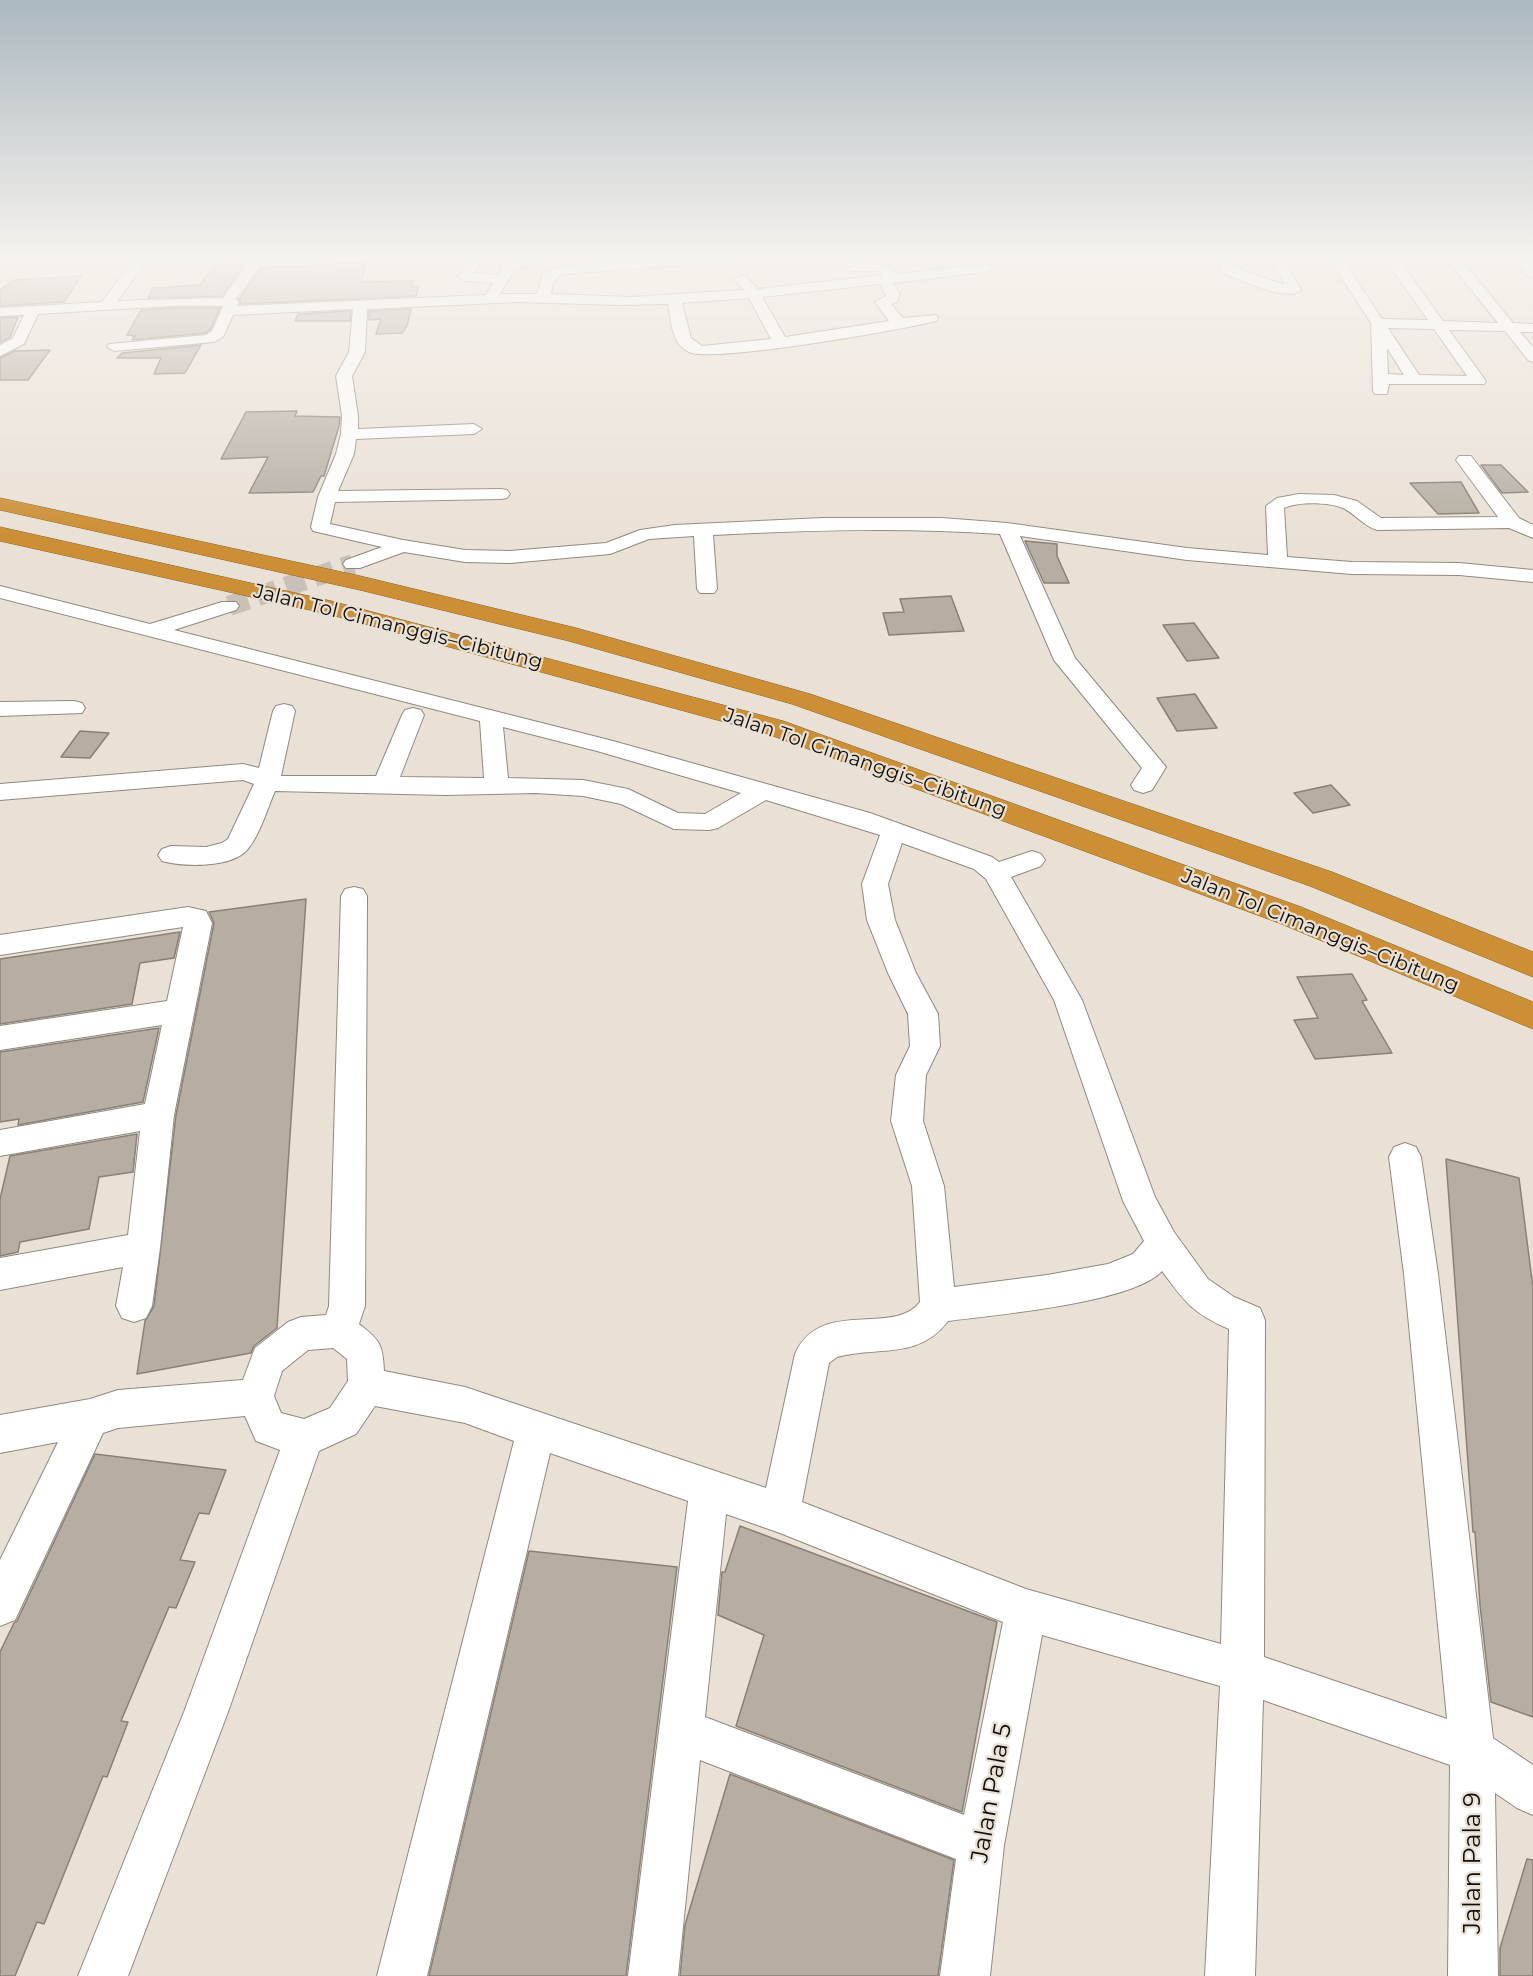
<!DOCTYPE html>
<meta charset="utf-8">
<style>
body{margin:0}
canvas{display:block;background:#eae1d6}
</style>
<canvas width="1533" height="1976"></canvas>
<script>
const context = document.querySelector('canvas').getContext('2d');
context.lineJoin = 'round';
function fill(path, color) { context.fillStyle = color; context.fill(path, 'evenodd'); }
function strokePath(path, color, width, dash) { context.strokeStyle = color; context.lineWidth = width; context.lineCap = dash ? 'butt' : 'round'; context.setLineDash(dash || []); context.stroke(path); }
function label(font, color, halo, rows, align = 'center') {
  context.font = font + ' Montserrat,sans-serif'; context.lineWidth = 4.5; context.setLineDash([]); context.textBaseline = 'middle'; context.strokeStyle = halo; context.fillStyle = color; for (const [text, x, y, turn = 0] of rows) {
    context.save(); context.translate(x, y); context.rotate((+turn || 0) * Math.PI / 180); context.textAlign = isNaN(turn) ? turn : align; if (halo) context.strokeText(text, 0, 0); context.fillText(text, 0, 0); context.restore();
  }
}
const building = new Path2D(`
 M345 262 344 264 365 263 361 282 413 281 411 287 419 286 416 296 241 304 239 299 261 268 312 267Z
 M215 265H244L222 296 148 298 153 288 200 285Z
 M81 276 64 302 0 306V290L14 280Z
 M170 308H220L210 330 205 333 132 340 135 336 127 335 141 310Z
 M411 309 407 326 402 333 376 334 381 319 369 320V311Z
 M351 311 350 321H295L298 314Z
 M18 317 10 337 0 342V318Z
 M201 345 185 373 154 374 161 358H117L122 353Z
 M50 350 28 380H0V358L15 351Z
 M297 411 295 416 340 417 339 426 324 476H321L313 492 249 493 268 457 221 459 246 412Z
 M1481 465H1501L1528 492 1502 493Z
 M1461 482 1479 513 1438 514 1410 483Z
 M1025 541 1057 544V556L1069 583H1044Z
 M951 596 964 631 889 635 883 613 904 612 900 599Z
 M1194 623 1219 658 1187 661 1163 625Z
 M1195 694 1217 728 1177 731 1157 698Z
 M80 731 109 733 90 758 61 757Z
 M1331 785 1350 805 1313 813 1294 793Z
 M306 899 277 1328 254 1346 251 1353 137 1374 145 1321 154 1306 176 1115 214 923 209 912Z
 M180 932 174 958 140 963 132 1004 0 1024V959Z
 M1352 974 1367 1000 1362 1001 1392 1053 1315 1059 1294 1020 1318 1018 1297 977Z
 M159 1028 143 1102 18 1125 19 1119 0 1122V1052Z
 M137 1134 133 1172 99 1177 89 1229 20 1242 18 1252 0 1256V1199L10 1156Z
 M1446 1159 1519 1178 1533 1288V1717L1491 1702 1480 1605 1475 1532H1473Z
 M95 1454 226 1470 209 1514 199 1513 180 1560 195 1562 176 1608 169 1607 121 1721 128 1722 107 1777 103 1776 44 1924 37 1922 15 1976H0V1652L14 1623 17 1621Z
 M740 1526 997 1622 962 1812 736 1726 764 1635 718 1615 722 1572H725Z
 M529 1551 677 1567 626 1976H429Z
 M730 1774 954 1860 938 1976H680L685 1925Z
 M1527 1859 1533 1860V1976H1500V1948Z`);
const streetTunnel = new Path2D(`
 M229 606 353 564`);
const street = new Path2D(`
 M141 257H337C324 269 278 265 260 266L236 299 239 302 237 306 486 295 493 283 465 281 458 277 470 257H483L474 273 498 275 505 262 531 257H544L539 264 515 268 500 294H537L543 274 561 266 687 257H746L739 261 564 274 554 279 551 294 631 297 744 290 734 279 741 275 746 276 758 289 883 275 878 271H851L846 262 854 257H872L860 264 887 265 897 274 987 264 994 268 987 272 893 283 900 294 897 302 891 304 903 318 936 315 938 318 936 321C901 330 713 363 689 352 671 344 671 320 668 304L619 305 517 302 367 309 365 352 352 376 358 416V429L474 424 482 429 474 434 356 439 354 454 338 491 501 489 507 490 510 494 507 498 501 499 335 502 330 524 403 540 465 550 510 551 606 543 640 530 675 525 822 518H942L1007 523 1187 548 1268 555 1266 506 1277 498 1299 494 1334 495 1357 501 1381 518 1498 517 1456 460 1459 456H1471L1519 518 1533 525V538L1509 528 1377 530C1364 526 1356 515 1345 509 1331 502 1299 501 1284 508L1287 557 1352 562 1459 563 1533 570V582L1459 575 1352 574 1187 560 1020 536 1075 658 1166 767 1152 790 1143 793 1134 790 1131 785 1142 768 1054 660 1000 534C904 527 809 530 713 535L717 589 714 593H700L697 589 694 536 649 539 610 554 510 563 465 562 404 552 360 568H346L343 564 346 560 382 547 313 531 311 527 318 497 336 454 341 434 342 416 336 376 349 352 353 309 233 315 223 337 214 342 114 351 107 347 109 344 206 335 212 331 223 306H170L38 314 24 344 0 356V345L13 338 24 315 0 316V308L102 302 135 258ZM243 262 248 264 223 298 117 301 145 264ZM880 284 886 296 875 302 889 321 785 337 762 297ZM749 298 771 339 702 346 691 338 682 303Z
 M1215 257H1228L1233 267 1285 285 1270 257H1283L1301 290C1288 303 1239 279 1223 273Z
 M1328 257H1341L1382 319 1428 320 1383 257H1397L1443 321 1498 323 1445 257H1459L1513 323 1533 324V332H1520L1533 347V362L1528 360 1505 331 1449 330 1486 381 1484 384H1389L1387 394H1375L1373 391 1371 323ZM1388 328 1434 329 1467 376 1419 375ZM1387 348 1404 375 1388 374Z
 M1511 257H1525L1533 265V277L1528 276Z
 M0 586 150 624 222 602H236L239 606 236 610 174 630 613 741 870 813 992 857 999 862 1032 851 1041 854 1045 860 1041 866 1011 877 1082 1000 1155 1197 1174 1232 1208 1279 1234 1297 1260 1308 1265 1320 1264 1657 1447 1719 1404 1274 1389 1157 1394 1147 1405 1143 1416 1147 1421 1157 1438 1274 1493 1738 1533 1765V1815L1517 1808 1495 1793 1498 1976H1448L1450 1765 1263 1700 1255 1976H1205L1220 1686 1042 1635 1004 1845 990 1976H940L956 1859 700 1760 678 1976H628L688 1501 550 1453 427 1976H377L514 1441 465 1423 375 1406 356 1434 319 1451 228 1712 128 1976H78L184 1712 280 1450 256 1441 245 1416 118 1428 103 1433 15 1620 0 1626V1560L58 1442 0 1453V1415L90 1399 118 1390 243 1380 255 1348 288 1322 301 1317 326 1315 329 1306 341 896 345 889 354 887 363 889 367 896 365 1306 359 1324C380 1340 383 1345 384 1371L465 1387 766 1488 795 1354C820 1297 893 1337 920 1302L912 1186 891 1121 896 1075 910 1046 908 1014 888 973 867 920 862 884 880 835 766 800 718 828 709 830 674 829 621 804 583 796 536 793 446 795 275 791C268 807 259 837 247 850 231 868 183 867 162 861L158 855 162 849 171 846 206 847 222 843 228 839 254 784 243 780 0 800V784L243 764 259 768 273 711 276 706 284 704 292 706 295 711 281 776H376L402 715 405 710 413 708 421 710 424 715 400 777 484 778 480 721 0 598ZM503 727 597 751 741 793 705 814 678 813 628 789 583 780 508 778ZM902 843 974 869 986 879 1054 1000 1123 1201 1144 1241 1133 1254 1108 1264 1047 1275 954 1287 944 1186 923 1121 926 1075 940 1046 938 1014 916 973 895 920 888 884ZM1162 1271C1185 1302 1192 1313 1229 1329L1221 1644 1026 1589 802 1502 829 1363 837 1357C878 1346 919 1360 948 1321 994 1315 1133 1303 1162 1271ZM333 1348 347 1359 348 1381 330 1408 304 1419 281 1413 274 1396 282 1371 308 1350ZM726 1514 780 1533 1003 1622 964 1815 705 1717Z
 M74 701 82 703 85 708 82 713 0 716V702Z
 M188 907 206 911 212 923 174 1115 160 1248 152 1306 146 1318 134 1322 122 1318 116 1306 123 1267 0 1290V1258L128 1235 140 1131 0 1156V1130L145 1104 162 1025 0 1050V1026L167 1001 183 927 0 955V935Z`);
const highway = new Path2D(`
 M0 498 360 576 576 628 810 694 1332 872 1533 952V977L1310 886 792 704 569 641 360 590 0 510Z
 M0 527 331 601 783 721 1301 907 1533 1002V1029L1279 923 765 733 328 614 0 541Z`);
const streetNames = [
 ["Jalan Tol Cimanggis–Cibitung",398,627,14],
 ["Jalan Tol Cimanggis–Cibitung",865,763,19],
 ["Jalan Tol Cimanggis–Cibitung",1320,931,22]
];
const nearStreetnames = [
 ["Jalan Pala 5",992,1793,-80],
 ["Jalan Pala 9",1473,1863,-90]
];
fill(building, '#b6aea3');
strokePath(building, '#898077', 1.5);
strokePath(streetTunnel, '#c9c1b7', 20, [20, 10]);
strokePath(street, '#91897f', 2);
strokePath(highway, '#8a6226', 1);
fill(street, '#fff');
fill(highway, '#cc8f35');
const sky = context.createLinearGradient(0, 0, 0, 534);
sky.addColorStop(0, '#abb9c0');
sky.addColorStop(0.48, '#f6f2ed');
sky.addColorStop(1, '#f6f2ed00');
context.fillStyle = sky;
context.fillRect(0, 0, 1533, 534);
label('20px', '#100d0a', '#eae1d6', streetNames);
label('24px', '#100d0a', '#eae1d6', nearStreetnames);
</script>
